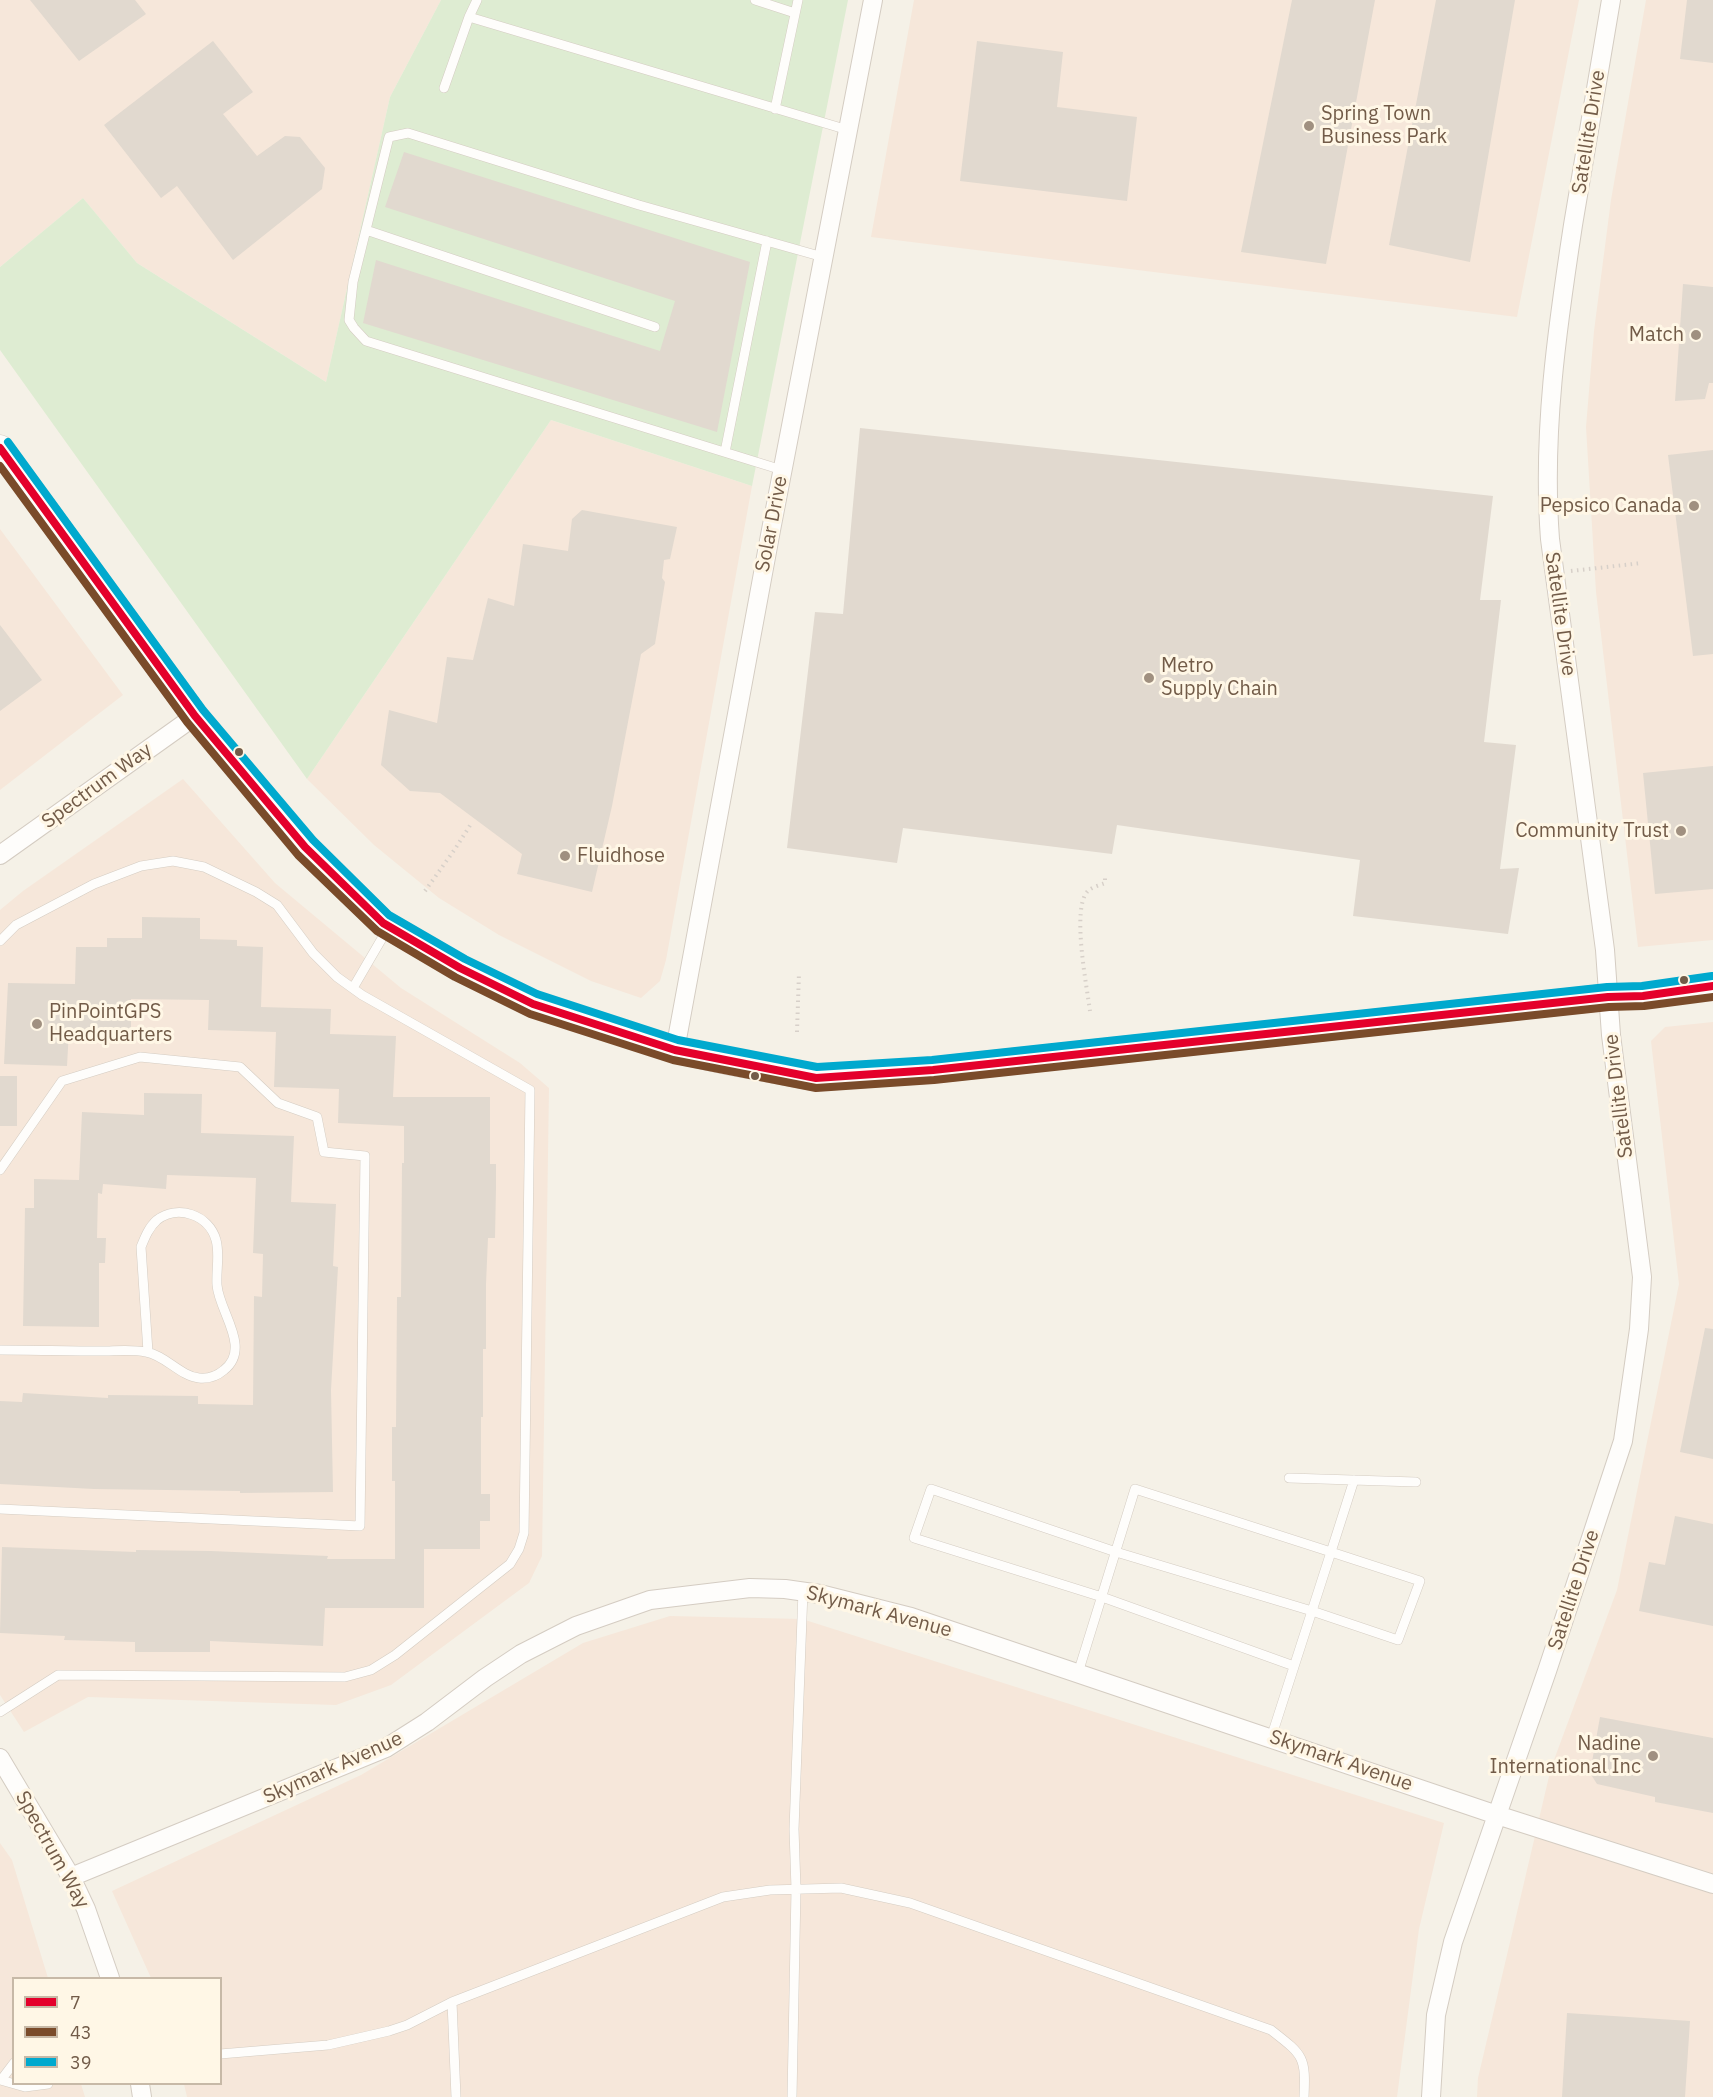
<!DOCTYPE html>
<style>
body{margin:0}
#map{position:relative;width:1713px;height:2097px;overflow:hidden;background:#f5f1e7;font-family:"IBM Plex Sans",sans-serif}
canvas{display:block}
.legend{position:absolute;left:12px;top:1977px;width:210px;height:108px;box-sizing:border-box;background:#fff7e6;border:2px solid #c7b9a7;margin:0;padding:8px 10px;list-style:none;font-size:18px;color:#725b48}
.legend li{display:flex;align-items:center;gap:12px;height:30px}
.legend b{width:30px;border:2px solid #c7b9a7}
</style>
<div id="map">
<canvas width="1713" height="2097"></canvas>
<ul class="legend">
<li><b style="height:8px;background:#e4002b"></b>7</li>
<li><b style="height:8px;background:#7a4b2a"></b>43</li>
<li><b style="height:8px;background:#00a9ce"></b>39</li>
</ul>
</div>
<script>
const context = document.querySelector('canvas').getContext('2d');
context.lineJoin = 'round';
function fill(path, color) { context.fillStyle = color; context.fill(path, 'evenodd'); }
function strokePath(path, color, width, dash) { context.strokeStyle = color; context.lineWidth = width; context.lineCap = dash ? 'butt' : 'round'; context.setLineDash(dash || []); context.stroke(path); }
function label(font, color, halo, rows, align = 'center') {
  context.font = font + ' "IBM Plex Sans",sans-serif'; context.lineWidth = 6; context.setLineDash([]); context.textBaseline = 'middle'; context.strokeStyle = halo; context.fillStyle = color; for (const [text, x, y, turn = 0] of rows) {
    context.save(); context.translate(x, y); context.rotate((+turn || 0) * Math.PI / 180); context.textAlign = isNaN(turn) ? turn : align; if (halo) context.strokeText(text, 0, 0); context.fillText(text, 0, 0); context.restore();
  }
}
const commercial = new Path2D(`
 M0 0H441L390 97 326 382 137 263 83 198 0 267Z
 M914 0H1579L1517 317 871 237Z
 M1646 0H1713V940L1638 947 1596 592 1586 427 1594 331 1611 200Z
 M551 420 752 486 666 960 660 981 641 998 591 981 499 935 439 898 374 845 307 779Z
 M0 529 123 695 0 790Z
 M183 779 275 883 401 988 520 1063 549 1088 542 1556 529 1583 391 1685 336 1705 88 1697 24 1732 0 1695V910L23 891Z
 M1713 1022V2097H1477L1478 2078 1551 1768 1617 1590 1679 1284 1651 1041 1665 1027Z
 M670 1616 802 1619 1444 1823 1419 1929 1397 2097H187L184 2084H220V1978H151L112 1891 361 1775 583 1643Z
 M0 1843 12 1860 48 1978H14V2084H81L85 2097H0Z`);
const green = new Path2D(`
 M441 0H848L752 486 551 420 307 779 0 350V267L83 198 137 263 326 382 390 97Z`);
const building = new Path2D(`
 M30 0H135L146 14 79 61Z
 M1292 0H1375L1326 264 1241 252Z
 M1436 0H1515L1470 262 1389 245Z
 M1687 0H1713V63L1680 59Z
 M213 41 253 92 223 114 257 156 285 136 300 137 325 168 322 189 233 260 177 186 161 198 104 125Z
 M977 41 1063 52 1057 107 1137 117 1127 201 960 181Z
 M404 152 750 262 717 432 363 323 376 260 660 351 675 301 385 207Z
 M1683 284 1713 287V383H1709L1705 399 1675 401Z
 M860 428 1493 496 1480 600H1501L1484 742 1516 745 1500 869 1519 868 1508 934 1353 916 1360 860 1117 825 1112 854 903 828 897 863 787 848 815 612 843 614Z
 M1713 450V654L1693 656 1668 455Z
 M582 510 677 527 670 559 664 560 662 578 665 582 655 644 641 654 612 806 592 892 517 874 522 854 440 793 410 791 381 765 389 710 437 723 447 657 473 660 488 598 514 606 523 544 568 551 572 519Z
 M0 625 42 680 0 711Z
 M1713 766V889L1655 894 1643 773Z
 M142 917 200 918V939L237 940V946L263 947 261 1007 331 1009 330 1034 396 1036 393 1097H490V1164H496V1188L495 1238H488L486 1284V1349H483V1417H481V1494H490V1521H480V1549H424V1608H325L323 1646 210 1641V1652H135V1642L64 1640 65 1636 0 1633 2 1547 136 1552V1550L211 1551 328 1556 327 1559H395V1481H392V1427H396L397 1297H401L402 1163H404V1126L338 1123 339 1089 274 1087 276 1032 208 1030 209 1000 131 999V1031L69 1030 67 1066 4 1064 8 983 75 984 76 947H107V938H142Z
 M0 1076H17V1126H0Z
 M144 1093 202 1094 201 1133 294 1136 291 1202 336 1204 333 1266 338 1267 331 1390 333 1492 240 1493V1491L94 1489 0 1484V1401L22 1402 23 1393 108 1398V1395L198 1396V1404L253 1405 254 1296 262 1297 263 1254 253 1253 256 1178 167 1175 166 1189 103 1184 102 1194 98 1193 97 1238H106L105 1263H99V1327L23 1326 25 1208H34V1179L79 1180 82 1112 144 1115Z
 M1705 1328 1713 1329V1459L1680 1452Z
 M1675 1516 1713 1524V1626L1639 1611 1649 1562 1665 1565Z
 M1600 1717 1713 1738V1813L1655 1802V1797L1597 1784 1590 1773Z
 M1567 2013 1690 2021 1685 2097H1562Z`);
const path = new Path2D(`
 M1571 571 1642 563
 M425 891 455 849 471 824
 M1090 1011C1087 987 1071 907 1088 891 1092 887 1100 885 1105 883V874
 M797 1032 799 973`);
const lane = new Path2D(`
 M477 0 469 17 848 130
 M755 0 795 13
 M444 88 469 17
 M775 109 798 0
 M366 230 655 327
 M725 452 767 241
 M782 470 366 341 354 328 349 320 353 282 389 137 408 133 639 205 823 257
 M0 941 16 925 94 884 141 866 173 861 204 867 256 892 277 905 313 953 337 977 362 995 530 1090 524 1533 519 1549 510 1564 395 1655 371 1670 345 1677 58 1675 0 1712
 M353 988 388 928
 M0 1170 62 1081 140 1057 240 1067 278 1103 317 1117 324 1152 365 1156 360 1526 0 1509
 M0 1350C34 1350 67 1351 101 1351 115 1351 132 1349 146 1352 165 1355 180 1376 199 1378 209 1379 217 1376 224 1370 252 1348 219 1312 217 1285 216 1270 220 1254 216 1240 209 1215 178 1204 157 1220 149 1227 145 1237 141 1247L148 1352
 M1289 1478 1416 1482
 M1294 1666 1102 1597 914 1538 931 1489 1116 1552 1312 1611 1398 1640 1420 1581 1331 1552 1354 1480
 M1078 1673 1135 1489 1331 1552 1271 1738
 M452 2002 456 2097
 M220 2054 328 2045 389 2031 407 2025 452 2002 723 1897 770 1890 841 1888 910 1903 1271 2030C1303 2055 1306 2056 1304 2097
 M14 2063 1 2080 25 2087 48 2084
 M792 2097 796 1889 794 1829 803 1591`);
const street = new Path2D(`
 M0 855 195 716
 M675 1050 771 530 873 0
 M0 1758 71 1877 86 1909 110 1978
 M71 1877 386 1748 427 1722 485 1678 521 1654 576 1626 650 1600 750 1588 785 1589 820 1594 911 1617 1497 1815 1713 1884
 M140 2084 142 2097
 M1431 2097 1436 2015 1453 1942 1547 1671 1623 1441 1639 1329 1642 1277 1611 1035 1605 950 1550 539C1542 434 1557 329 1573 225 1586 150 1598 75 1611 0`);
const secondary = new Path2D(`
 M0 448 195 716 305 847 383 923 460 968 533 1004 675 1050 730 1062 816 1078 933 1070 1608 997 1643 996 1713 986`);
const bus1 = new Path2D(`
 M0 448 195 716 305 847 383 923 460 968 533 1004 675 1050 816 1078 933 1070 1608 997 1643 996 1713 986`);
const bus2 = new Path2D(`
 M0 466 187 722 298 855 377 931 455 977 530 1014 673 1060 816 1088 934 1080 1609 1007 1644 1006 1713 997`);
const bus3 = new Path2D(`
 M8 442 203 710 313 840 389 915 465 959 537 994 678 1040 817 1067 932 1060 1607 987 1642 986 1712 976`);
const markers = [
 [1309,126,6,"#a09080"],
 [1696,335,6,"#a09080"],
 [1694,506,6,"#a09080"],
 [1149,678,6,"#a09080"],
 [239,752,5,"#725b48"],
 [1681,831,6,"#a09080"],
 [565,856,6,"#a09080"],
 [1684,980,5,"#725b48"],
 [37,1024,6,"#a09080"],
 [755,1076,5,"#725b48"],
 [1653,1756,6,"#a09080"]
];
const poiNames = [
 ["Spring Town",1321,114],
 ["Business Park",1321,137],
 ["Match",1684,335,"right"],
 ["Pepsico Canada",1682,506,"right"],
 ["Metro",1161,666],
 ["Supply Chain",1161,689],
 ["Community Trust",1669,831,"right"],
 ["Fluidhose",577,856],
 ["PinPointGPS",49,1012],
 ["Headquarters",49,1035],
 ["Nadine",1641,1744,"right"],
 ["International Inc",1641,1767,"right"]
];
const streetNames = [
 ["Satellite Drive",1589,132,-81],
 ["Solar Drive",772,524,-79],
 ["Satellite Drive",1560,614,82],
 ["Spectrum Way",97,786,-36],
 ["Satellite Drive",1619,1096,-97],
 ["Satellite Drive",1574,1590,-72],
 ["Skymark Avenue",879,1612,15],
 ["Skymark Avenue",1341,1761,19],
 ["Skymark Avenue",333,1768,-24],
 ["Spectrum Way",52,1850,61]
];
fill(commercial, '#f6e7da');
fill(green, '#deecd2');
fill(building, '#e1d9cf');
strokePath(lane, '#d4ccc2', 10);
strokePath(street, '#d4ccc2', 20);
strokePath(secondary, '#d6cdc3', 27);
strokePath(path, '#d7d0c9', 4, [1.5, 4.5]);
strokePath(lane, '#fefdfb', 9);
strokePath(street, '#fefdfb', 18);
strokePath(secondary, '#fefdfb', 26);
strokePath(bus1, '#e4002b', 8);
strokePath(bus2, '#7a4b2a', 8);
strokePath(bus3, '#00a9ce', 8);
for (const [x, y, r, color] of markers) { const dot = new Path2D(); dot.arc(x, y, r, 0, 2 * Math.PI); context.fillStyle = color; context.fill(dot); strokePath(dot, '#fff7e6', 2); }
label('20px', '#725b48', '#fff7e6', poiNames, 'left');
label('20px', '#725b48', '#fff7e6', streetNames);
</script>
